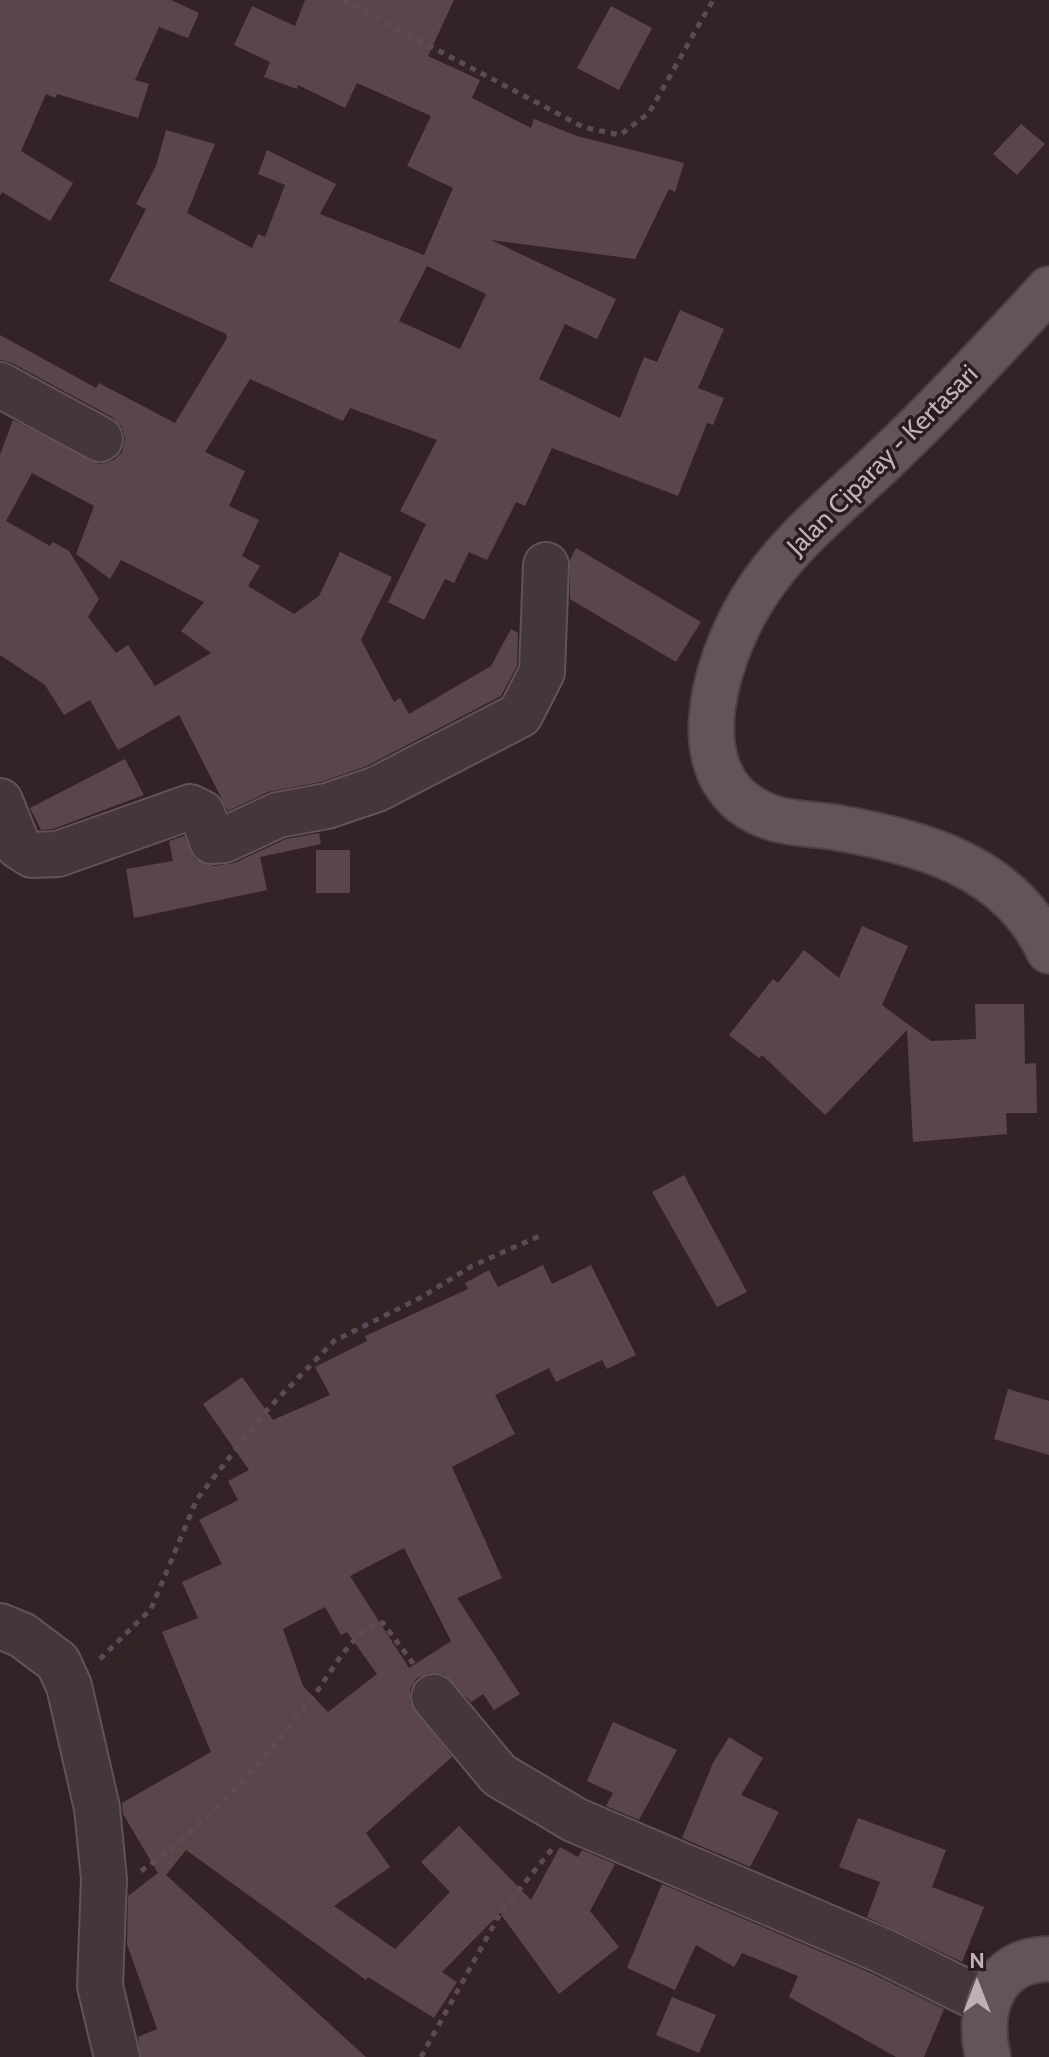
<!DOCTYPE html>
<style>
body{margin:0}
#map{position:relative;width:1049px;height:2057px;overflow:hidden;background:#342326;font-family:Cabin,sans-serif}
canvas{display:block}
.north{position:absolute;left:937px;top:1945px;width:80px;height:80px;-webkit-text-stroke:6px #291b1e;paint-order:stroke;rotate:0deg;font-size:22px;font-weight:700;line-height:32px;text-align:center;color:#c1b0b3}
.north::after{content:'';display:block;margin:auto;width:28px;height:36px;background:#c1b0b3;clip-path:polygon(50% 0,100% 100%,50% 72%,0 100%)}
</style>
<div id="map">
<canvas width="1049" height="2057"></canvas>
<div class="north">N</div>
</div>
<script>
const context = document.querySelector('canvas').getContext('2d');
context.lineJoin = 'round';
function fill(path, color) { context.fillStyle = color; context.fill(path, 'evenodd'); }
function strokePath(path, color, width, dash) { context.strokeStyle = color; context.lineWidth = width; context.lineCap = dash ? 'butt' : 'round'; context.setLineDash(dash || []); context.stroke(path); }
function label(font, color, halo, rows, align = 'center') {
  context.font = font + ' Cabin,sans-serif'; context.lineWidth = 7; context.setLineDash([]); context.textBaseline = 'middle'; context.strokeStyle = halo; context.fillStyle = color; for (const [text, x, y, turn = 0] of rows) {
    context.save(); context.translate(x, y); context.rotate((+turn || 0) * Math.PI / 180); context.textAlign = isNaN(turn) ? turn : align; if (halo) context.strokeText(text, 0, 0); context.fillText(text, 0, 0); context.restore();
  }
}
const building = new Path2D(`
 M0 0H171L199 13 188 38 159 27 135 80 149 84 138 118 57 94 55 98 46 94 21 151 73 183 50 221 2 192 0 196Z
 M305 0H454L428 56 480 80 472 98 531 128 534 119 577 136 684 163 675 192 669 189 635 259 491 240 616 299 597 339 565 324 539 379 620 418 644 357 657 362 680 310 724 329 698 388 724 398 713 425 707 423 678 496 552 448 525 506 516 502 487 560 469 552 454 583 445 579 424 620 388 602 426 524 400 511 437 440 350 408 343 421 250 379 205 452 245 471 229 506 259 520 242 556 260 566 248 586 294 614 319 596 340 552 392 577 361 640 394 702 400 698 409 714 491 666 511 629 518 633 517 666 501 696 367 766 321 782 268 792 228 811 179 715 118 750 90 700 64 715 45 685 0 655V455L13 420 100 464 114 460 122 452 125 439 122 427 112 417 12 363 0 360V335L96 388 99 383 175 423 227 338 226 334 109 281 146 209 136 204 156 166 166 130 215 144 187 213 252 248 258 234 265 237 285 185 258 174 267 150 336 184 320 214 424 255 453 188 407 166 431 116 357 83 345 108 298 85 297 89 264 77 270 62 234 45 252 6 295 26ZM427 266 486 294 460 349 399 321ZM32 473 94 506 76 554 110 579 121 560 204 602 181 631 211 653 155 686 128 645 116 653 88 617 99 599 69 551 53 542 50 546 6 521Z
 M611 6 652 28 619 90 577 68Z
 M1021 124 1045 144 1017 175 993 154Z
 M576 548 701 622 676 662 570 599V560Z
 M125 759 144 795 53 829 41 830 30 808Z
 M319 833 321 844 260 857 267 890 134 918 126 869 173 861 169 841 184 836 195 859 214 866 234 863 286 839Z
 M316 850H350V893H316Z
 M862 926 908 946 882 1005 931 1041 976 1039 975 1004H1024L1025 1064 1036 1063 1037 1113H1006L1007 1134 913 1142 907 1030 825 1115 762 1055 759 1058 729 1035 773 979 778 983 804 950 839 978Z
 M684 1175 747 1292 717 1307 652 1192Z
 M543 1265 552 1284 591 1265 636 1355 607 1369 602 1360 556 1382 549 1368 495 1395 515 1434 452 1467 502 1578 457 1598 520 1694 494 1710 483 1694 471 1702 443 1674 429 1673 417 1678 410 1689V1702L452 1757 366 1833 390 1867 334 1906 395 1949 450 1892 421 1862 459 1826 531 1900 560 1847 578 1857 582 1850 615 1864 590 1911 619 1947 559 1994 500 1913 442 1972 457 1982 434 2018 368 1977 366 1980 186 1850 166 1875 366 2057H141L138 2037 157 2029 127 1944 128 1896 158 1873 123 1814 122 1803 211 1752 162 1632 198 1618 182 1582 222 1564 199 1520 238 1500 228 1481 249 1470 203 1404 242 1377 273 1420 330 1395 315 1367 367 1341 365 1336 468 1289 465 1283 489 1270 498 1287ZM404 1548 451 1641 409 1668 350 1576ZM325 1607 341 1635 347 1632 377 1674 328 1712 303 1686 283 1629Z
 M1008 1389 1049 1401V1455L994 1439Z
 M613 1722 677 1750 639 1820 606 1806 613 1793 587 1781Z
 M729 1737 763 1758 741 1795 779 1812 750 1867 682 1838 713 1763Z
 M858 1818 946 1850 932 1887 984 1907 962 1962 867 1917 880 1882 839 1867Z
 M662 1884 873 1974 944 2009 924 2057H896L789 1997 798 1976 742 1953 734 1967 696 1945 675 1990 627 1968Z
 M672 1997 716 2015 699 2053 656 2035Z`);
const path = new Path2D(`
 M343 0 583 127 620 135 649 113 713 0
 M100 1659 151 1609 197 1499 265 1412 334 1341 420 1298 472 1266 544 1234
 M141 1871C205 1827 258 1766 306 1706 330 1677 343 1642 377 1622L383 1623 415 1666
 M421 2057 501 1912 552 1849`);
const minor = new Path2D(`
 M0 385 100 439
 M0 801 18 846 32 855 58 854 190 807 202 813 212 841 224 840 278 815 327 806 377 789 520 715 542 672 546 565
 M0 1626 22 1635 58 1662 69 1686 97 1808 104 1879 100 1986 117 2057
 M434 1697 499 1775 575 1820 883 1951 986 2002`);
const major = new Path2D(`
 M1049 289C996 347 942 405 885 459 839 503 785 545 752 600 713 664 676 787 773 818 791 824 814 824 833 827 917 841 1010 865 1049 951
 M988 2057C976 2009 994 1959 1049 1959`);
const streetNames = [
 ["Jalan Ciparay - Kertasari",883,461,-45]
];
fill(building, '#5a464a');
strokePath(minor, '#625356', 48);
strokePath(major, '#4e3f42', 48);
strokePath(path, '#5c4b56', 5, [6, 6]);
strokePath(minor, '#453639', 44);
strokePath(major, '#655457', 44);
label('26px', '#c1b0b3', '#291b1e', streetNames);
</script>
